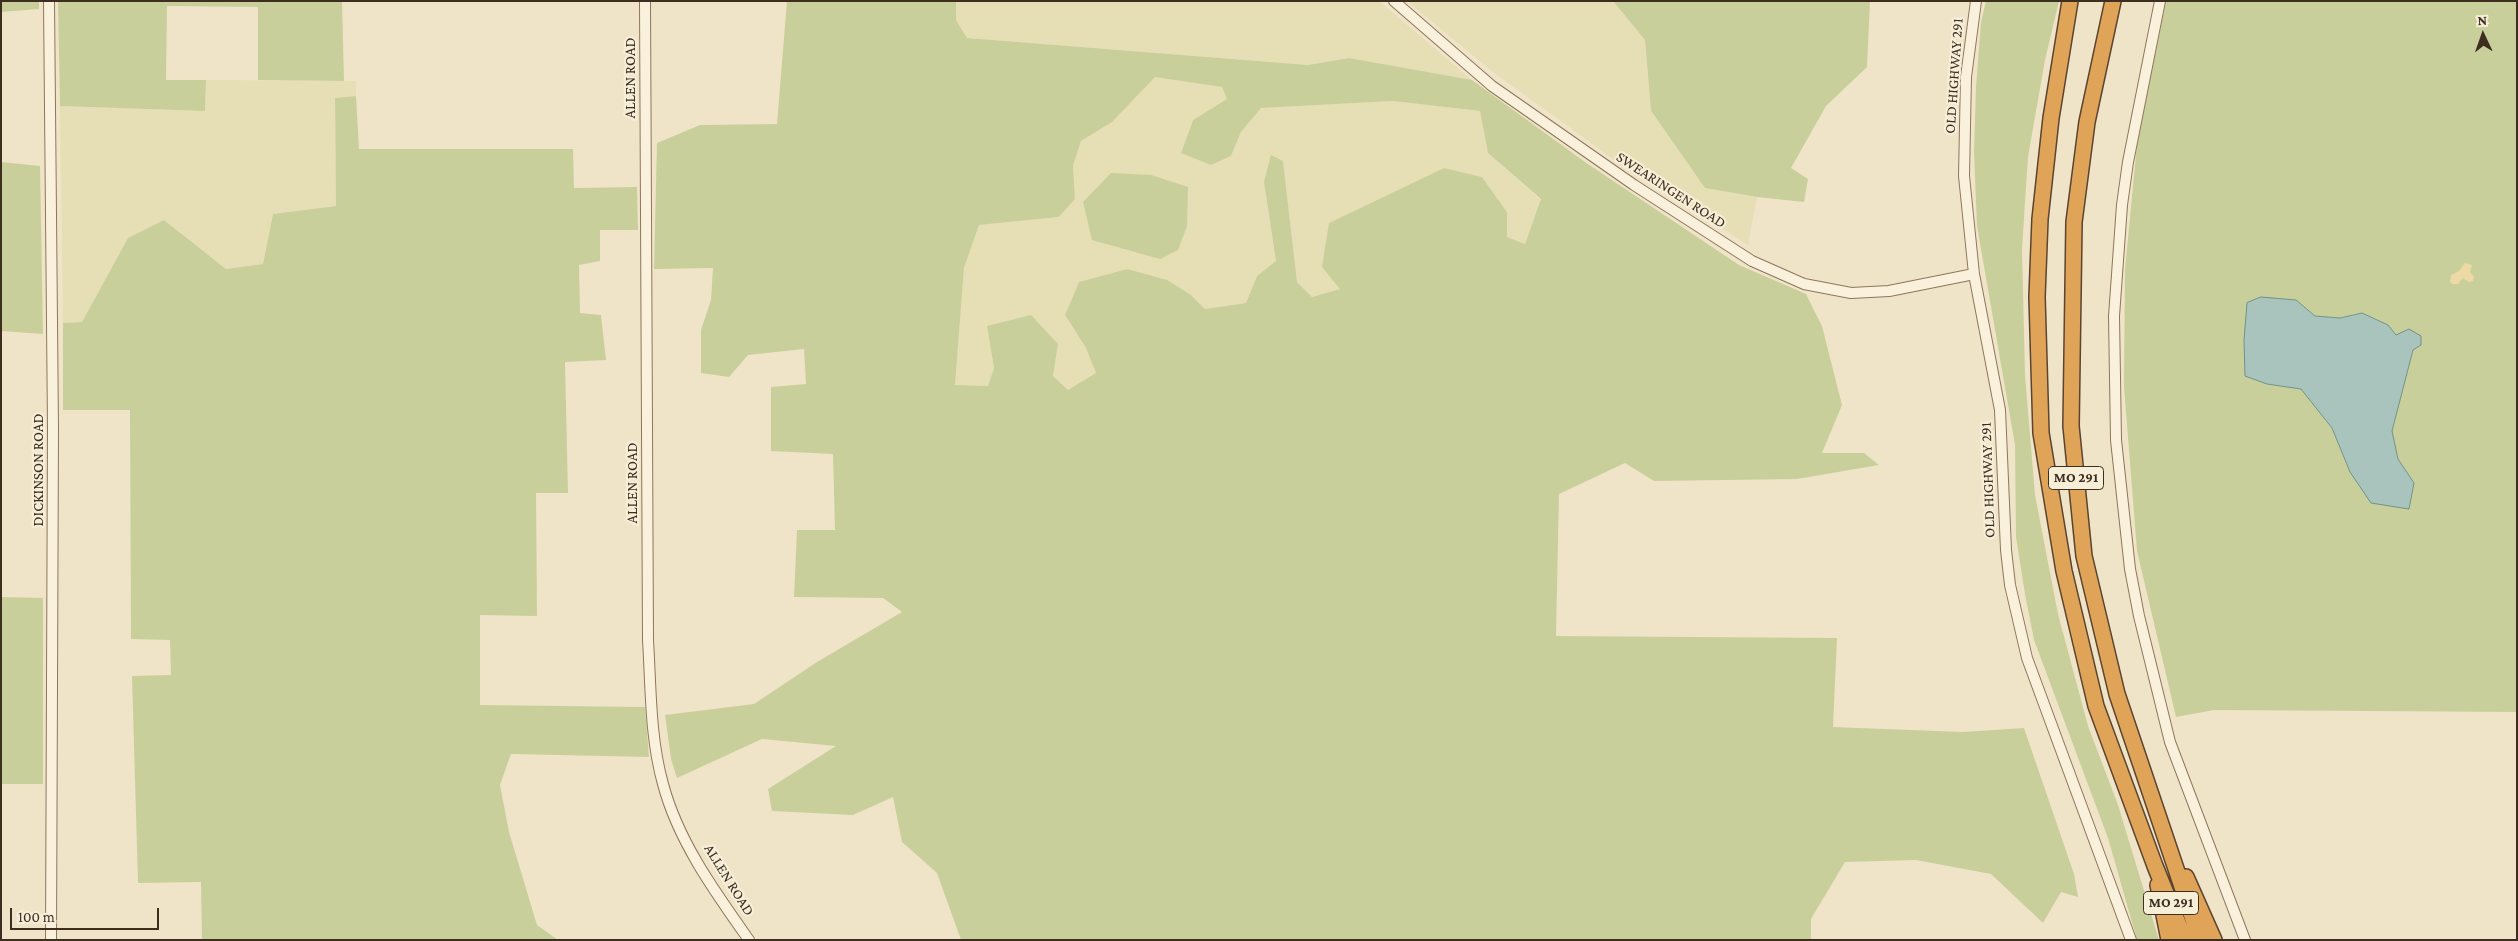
<!DOCTYPE html>
<style>
body{margin:0}
#map{position:relative;width:2518px;height:941px;overflow:hidden;background:#f0e4c8;font-family:"Crimson Pro",serif}
canvas{display:block}
.frame{position:absolute;inset:0;border:2px solid #3d2e20;pointer-events:none}
.north{position:absolute;left:2458px;top:10px;width:50px;height:50px;-webkit-text-stroke:4px #f7eed8;paint-order:stroke;rotate:357deg;font-size:14px;font-weight:700;line-height:20px;text-align:center;color:#3d2e20}
.north::after{content:'';display:block;margin:auto;width:18px;height:22px;background:#3d2e20;clip-path:polygon(50% 0,100% 100%,50% 72%,0 100%)}
.scale{position:absolute;left:10px;top:908px;width:149px;height:22px;box-sizing:border-box;border:2px solid #3d2e20;border-top:0;padding-left:6px;font-size:15px;line-height:18px;white-space:nowrap;color:#3d2e20;-webkit-text-stroke:4px #f7eed8;paint-order:stroke}
</style>
<div id="map">
<canvas width="2518" height="941"></canvas>
<div class="frame"></div>
<div class="north">N</div>
<div class="scale">100 m</div>
</div>
<script>
const context = document.querySelector('canvas').getContext('2d');
context.lineJoin = 'round';
function fill(path, color) { context.fillStyle = color; context.fill(path, 'evenodd'); }
function strokePath(path, color, width, dash) { context.strokeStyle = color; context.lineWidth = width; context.lineCap = dash ? 'butt' : 'round'; context.setLineDash(dash || []); context.stroke(path); }
function label(font, color, halo, rows, align = 'center') {
  context.font = font + ' "Crimson Pro",serif'; context.lineWidth = 4.5; context.setLineDash([]); context.textBaseline = 'middle'; context.strokeStyle = halo; context.fillStyle = color; for (const [text, x, y, turn = 0] of rows) {
    context.save(); context.translate(x, y); context.rotate((+turn || 0) * Math.PI / 180); context.textAlign = isNaN(turn) ? turn : align; if (halo) context.strokeText(text, 0, 0); context.fillText(text, 0, 0); context.restore();
  }
}
const farmland = new Path2D(`
 M956 1H1379L1472 80 1349 58 1308 65 967 38 956 20Z
 M1407 1H1613L1645 40 1651 112 1705 188 1757 197 1748 245 1617 162 1493 72Z
 M1155 76 1222 87 1227 99 1193 120 1181 152 1211 165 1231 156 1241 132 1260 108 1393 101 1480 111 1488 153 1541 200 1525 244 1507 237V212L1482 177 1444 168 1329 223 1340 289 1312 297 1297 282 1283 161 1264 182 1276 262 1257 276 1246 303 1205 309 1191 295 1127 269 1079 282 1065 315 1086 348 1097 373 1068 390 1053 376 1058 344 987 326 994 368 988 386 955 385 964 268 979 225 1059 217 1075 199 1073 166 1081 141 1112 122Z
 M206 80 356 81V96L335 98 336 206 273 214 263 264 226 269 164 220 128 238 82 322 63 323 60 106 205 111Z`);
const green = new Path2D(`
 M1 1H39V9L1 12Z
 M58 1H342L344 81 258 80V7L167 6 166 80H206L205 111 60 106Z
 M787 1H956V20L967 38 1308 65 1349 58 1472 80 1585 162 1739 265 1806 294 1822 326 1842 405 1822 453H1864L1879 465 1797 479 1654 481 1625 463 1559 494 1556 636 1837 638 1833 727 1963 732 2024 728 2074 874 2078 897 2061 892 2043 923 1991 874 1916 860 1845 862 1811 919V940H961L937 873 902 842 893 797 853 815 772 811 768 789 836 746 762 739 677 778 671 759 665 715 754 704 817 662 902 612 883 598 794 597 797 530H835L833 454 771 451V387L806 384 804 349 748 355 729 377 701 373V330L711 300 713 268 654 269 657 143 700 125 777 124ZM1155 77 1222 87 1227 99 1193 120 1181 153 1211 165 1231 156 1241 132 1261 108 1393 101 1480 111 1488 153 1541 199 1525 244 1507 237V212L1482 177 1444 168 1329 223 1322 267 1340 289 1312 297 1297 282 1283 161 1271 155 1264 182 1276 261 1257 276 1246 303 1205 309 1191 295 1167 280 1127 269 1079 282 1065 315 1086 348 1096 373 1068 390 1053 376 1058 344 1031 315 987 326 994 368 988 386 955 385 964 268 979 225 1059 217 1075 199 1073 166 1081 141 1112 122Z
 M1613 1H1870L1867 67 1826 106 1791 168 1808 179 1804 202 1757 197 1705 188 1651 111 1645 40Z
 M1986 1H2059L2045 60 2028 157 2022 249 2025 375 2035 495 2058 614 2088 726 2118 805 2159 940H2137L2108 838 2034 640 2025 594 2016 537 2015 445 1977 226 1974 152 1976 87 1981 22Z
 M2166 1H2517V712L2214 710 2176 717 2137 551 2124 387 2125 270 2137 144ZM2296 300 2315 316 2340 318 2362 313 2388 325 2396 336 2421 345 2413 350 2392 431 2398 459 2414 483 2350 472 2332 428 2301 389 2267 384Z
 M356 96 359 149H573L574 188 637 187 638 230H600V261L579 265 580 313 601 315 606 360 565 362 568 493H536L537 616 480 615V705L645 707 649 757 511 754 500 785 509 832 537 925 558 940H202L201 882 138 883 132 676 171 675 170 640 131 639 130 410H63V323L82 322 128 238 164 220 226 269 263 264 273 214 336 206 335 98Z
 M1 162 40 166 43 334 1 331Z
 M1111 173 1151 175 1188 187 1187 226 1178 250 1160 259 1092 240 1083 202Z
 M1 597 43 598V784H1Z`);
const sand = new Path2D(`
 M2465 263 2472 265 2470 272 2474 277 2473 281 2469 282 2463 278 2458 284H2452L2450 282 2451 275 2459 271Z`);
const water = new Path2D(`
 M2261 297 2296 300 2315 316 2340 318 2362 313 2388 325 2396 335 2409 329 2421 336V345L2413 350 2392 431 2398 459 2414 483 2409 509 2371 503 2350 472 2332 428 2301 389 2267 384 2245 376 2244 340 2247 303Z`);
const minor = new Path2D(`
 M49 1 53 429 51 940
 M645 1 648 640C651 688 650 738 663 784 678 841 715 892 749 940
 M1394 1 1492 86 1634 185 1752 261 1804 284 1851 293 1889 291 1974 274
 M1976 1 1966 77 1964 176 1974 274 2000 410 2006 550 2010 585 2027 658 2131 940
 M2160 1 2128 162 2122 205 2114 316 2116 440 2130 569 2139 616 2170 742 2245 940`);
const highway = new Path2D(`
 M2070 1 2051 118 2040 219 2037 297 2041 433 2064 571 2096 706 2155 866 2185 940
 M2113 1 2087 122 2074 222 2071 426 2084 556 2117 694 2200 940
 M2186 877 2214 940
 M2158 885 2169 940`);
const shields = [
 [2076,478,55],
 [2171,903,55]
];
const shieldNames = [
 ["MO 291",2076,478],
 ["MO 291",2171,903]
];
const streetNames = [
 ["OLD HIGHWAY 291",1954,76,-86],
 ["ALLEN ROAD",630,78,-90],
 ["SWEARINGEN ROAD",1671,190,33],
 ["DICKINSON ROAD",38,470,-90],
 ["OLD HIGHWAY 291",1988,480,-92],
 ["ALLEN ROAD",632,483,-90],
 ["ALLEN ROAD",729,880,58]
];
fill(farmland, '#e6deb5');
fill(green, '#c9cf9b');
fill(sand, '#ecd9a5');
fill(water, '#a9c4bc');
strokePath(water, '#6f938a', 1);
strokePath(minor, '#8d765c', 12);
strokePath(highway, '#5b4430', 18);
strokePath(minor, '#faf1dc', 10);
strokePath(highway, '#e0a458', 15);
for (const [x, y, w] of shields) { const box = new Path2D(); box.roundRect(x - w / 2, y - 11.5, w, 23, 4); context.fillStyle = '#f7eed8'; context.fill(box); strokePath(box, '#3d2e20', 1); }
label('bold 14px', '#3d2e20', null, shieldNames);
label('15px', '#3d2e20', '#f7eed8', streetNames);
</script>
